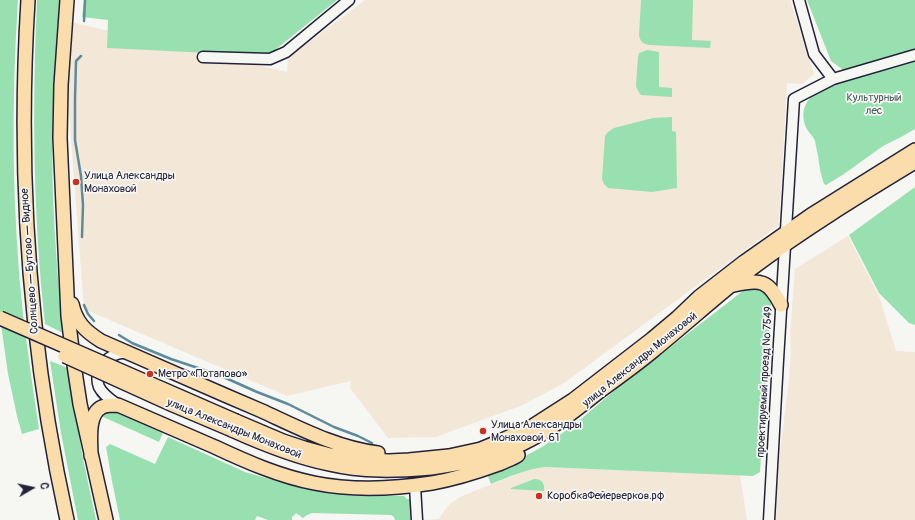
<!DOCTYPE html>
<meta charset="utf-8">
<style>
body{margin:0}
#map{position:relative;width:915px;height:520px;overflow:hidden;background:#f6f6f2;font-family:Pangolin,sans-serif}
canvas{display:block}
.north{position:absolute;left:12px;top:468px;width:40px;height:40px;-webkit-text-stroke:3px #f6f6f2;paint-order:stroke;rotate:81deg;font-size:11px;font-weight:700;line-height:16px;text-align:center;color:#22223b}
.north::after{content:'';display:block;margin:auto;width:14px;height:18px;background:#22223b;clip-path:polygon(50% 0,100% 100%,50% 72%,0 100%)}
</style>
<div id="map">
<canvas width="915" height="520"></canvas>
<div class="north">С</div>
</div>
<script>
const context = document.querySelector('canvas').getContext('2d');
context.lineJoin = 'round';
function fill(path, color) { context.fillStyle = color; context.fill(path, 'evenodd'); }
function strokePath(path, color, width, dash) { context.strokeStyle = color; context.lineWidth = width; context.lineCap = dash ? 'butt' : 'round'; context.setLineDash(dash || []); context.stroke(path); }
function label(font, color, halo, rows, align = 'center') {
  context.font = font + ' Pangolin,sans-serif'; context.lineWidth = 3.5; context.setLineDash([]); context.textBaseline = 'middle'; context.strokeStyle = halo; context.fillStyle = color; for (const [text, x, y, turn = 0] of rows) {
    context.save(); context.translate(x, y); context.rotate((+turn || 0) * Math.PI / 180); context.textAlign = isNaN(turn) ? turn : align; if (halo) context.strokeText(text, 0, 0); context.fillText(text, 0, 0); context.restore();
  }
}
const built = new Path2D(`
 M365 0H790L814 74 802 84 787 83 779 225 564 383 523 405 436 437 388 438 350 388 351 381 287 396 84 309 62 20 287 72 288 58Z
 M848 236 879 296 896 351 915 352V520H776L779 459 789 380 791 352 790 334 795 269Z
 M545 467 740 475 747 520H421L439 519 444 511 450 504 460 497 520 473 534 468Z`);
const green = new Path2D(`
 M0 0H18C11 105 12 210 23 315 28 353 33 391 39 429L22 434 17 416 8 374 0 317Z
 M37 0H60C55 65 51 131 53 197 55 242 58 288 63 333L45 324C33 217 32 108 37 0Z
 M84 0H337L270 54 209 53 107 48 108 20 82 17Z
 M641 0H693L692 40 711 41 710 48 650 45C644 44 641 43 639 36Z
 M807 0H915V129L901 137 883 146 844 174 826 185 824 184C821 175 819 166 818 156 817 151 816 146 815 141 813 135 807 132 805 125 797 98 821 89 841 80L842 69 831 61Z
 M647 50 659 52V87L672 88V97L641 95 638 91 636 86 638 57 639 53Z
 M672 117V131L676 132 677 188 652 192 608 188 604 184 602 179 605 136 608 132 614 128 653 118Z
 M915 187V325L909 323 879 293 849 235Z
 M748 287 764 289 770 300 771 303 760 472 753 476 545 467C526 469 509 477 491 484L487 474 514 462 542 447 574 425 615 390Z
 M50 361 68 368 83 459 96 520H78L61 433Z
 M113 411 163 433 159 442 101 416 107 412Z
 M168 437 245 472 301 488 323 492 356 496H404L407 499H410L412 520H395L394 517 391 515 312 513 307 515 303 518 296 513 292 517V520H268L257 516 255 520H120L112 481 106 447 110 444 155 464Z
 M534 479C542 479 545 483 544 491L511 489V488Z`);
const stream = new Path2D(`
 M84 21 85 0
 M81 56 76 61 75 99V140L81 176 83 205 82 237
 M84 305 88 314 94 321
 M119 335 132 343 171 359 219 375 257 392 288 404 334 427 358 436 372 443`);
const minor = new Path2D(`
 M799 0 814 54 833 79
 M203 57 270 59 286 52 349 0
 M118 405C111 400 103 395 99 387 92 369 110 351 128 353
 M415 486 417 520
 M769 520 778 360 794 99 833 79 915 55`);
const major = new Path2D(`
 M28 0C17 176 29 348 67 520
 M67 0 61 85 60 138 68 316 74 365 80 404 106 520
 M734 285C761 279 768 280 781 305
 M72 304C76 322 85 331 101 341 154 364 208 388 262 411 299 428 337 448 378 453
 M236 421 283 441 304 448 330 455 359 459 389 461 409 460 449 456 481 449 498 442 531 427 573 400 652 339 677 318 699 297 744 262 811 215 915 150
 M232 430C263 444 295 457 329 464 363 472 396 471 431 468 462 464 493 458 522 444 551 430 575 411 600 391 618 378 636 365 653 351 686 324 717 296 750 270 803 230 859 196 915 162
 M91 456C91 442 87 414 102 407 106 405 112 405 118 405 150 419 182 433 215 447 247 462 279 476 314 483 353 491 393 489 432 483 455 479 477 472 499 464 505 461 512 459 518 455`);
const majorBridge = new Path2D(`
 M0 318 236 421
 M65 356 173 405 232 430`);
const markers = [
 [76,182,4,"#c8321e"],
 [150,374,4,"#c8321e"],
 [483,431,4,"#c8321e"],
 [539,496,4,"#c8321e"]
];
const parkNames = [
 ["Культурный",874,98],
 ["лес",874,111]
];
const poiNames = [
 ["Улица Александры",84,176],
 ["Монаховой",84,189],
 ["Метро «Потапово»",158,374],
 ["Улица Александры",491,425],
 ["Монаховой, 61",491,438],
 ["КоробкаФейерверков.рф",547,496]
];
const streetNames = [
 ["Солнцево — Бутово — Видное",30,261,-94],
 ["улица Александры Монаховой",640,360,-39],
 ["проектируемый проезд № 7549",765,382,-87],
 ["улица Александры Монаховой",234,429,22]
];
fill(built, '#f3e7d8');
fill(green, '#98e0af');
strokePath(stream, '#5c8c9c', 2.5);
strokePath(minor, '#22223b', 13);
strokePath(major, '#22223b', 16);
strokePath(minor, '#f6f6f2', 10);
strokePath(major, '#faddab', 13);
strokePath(majorBridge, '#22223b', 16, []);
strokePath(majorBridge, '#faddab', 13);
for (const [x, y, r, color] of markers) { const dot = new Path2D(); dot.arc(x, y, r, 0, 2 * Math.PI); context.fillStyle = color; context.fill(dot); strokePath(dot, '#f6f6f2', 1.5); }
label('11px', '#455b5e', '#f6f6f2', parkNames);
label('11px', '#22223b', '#f6f6f2', poiNames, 'left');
label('11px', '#22223b', '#f6f6f2', streetNames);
</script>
